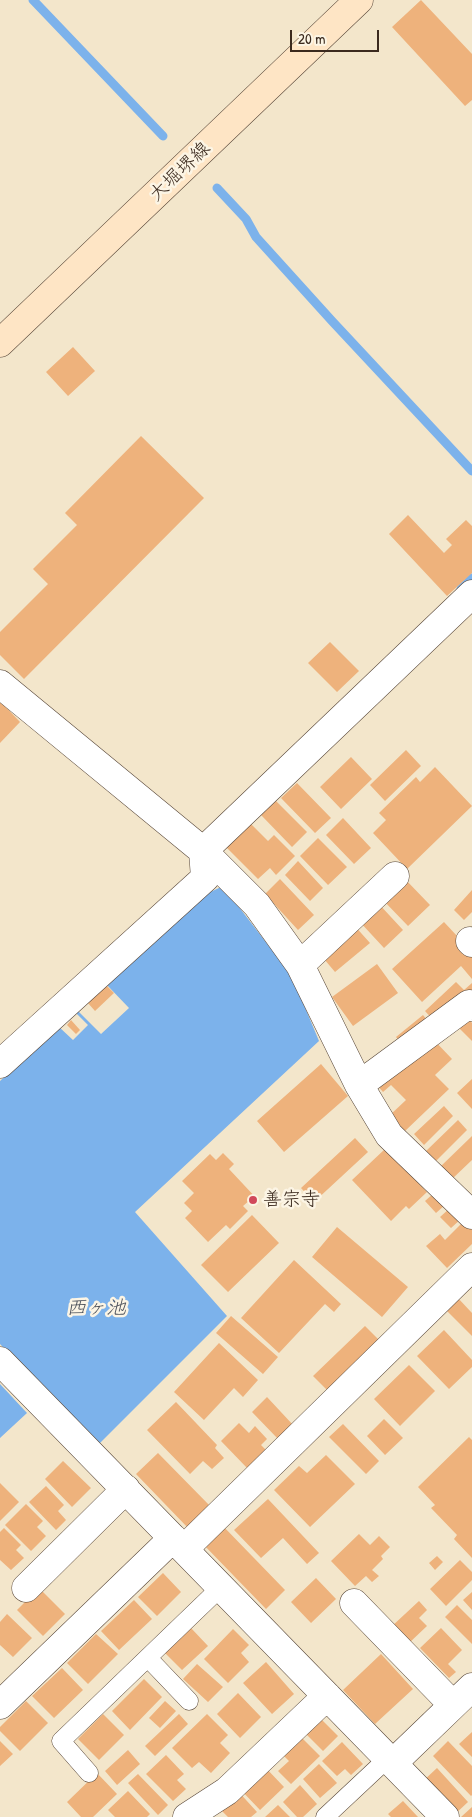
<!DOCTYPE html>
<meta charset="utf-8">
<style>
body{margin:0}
#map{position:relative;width:472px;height:1817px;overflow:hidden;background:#f3e6cb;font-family:"Patrick Hand",sans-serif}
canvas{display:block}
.scale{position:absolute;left:290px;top:30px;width:89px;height:22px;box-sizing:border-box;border:2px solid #3b2a1e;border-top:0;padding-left:6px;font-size:15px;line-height:18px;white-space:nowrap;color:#3b2a1e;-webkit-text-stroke:4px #fcf5e5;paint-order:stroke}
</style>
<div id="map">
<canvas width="472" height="1817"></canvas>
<div class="scale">20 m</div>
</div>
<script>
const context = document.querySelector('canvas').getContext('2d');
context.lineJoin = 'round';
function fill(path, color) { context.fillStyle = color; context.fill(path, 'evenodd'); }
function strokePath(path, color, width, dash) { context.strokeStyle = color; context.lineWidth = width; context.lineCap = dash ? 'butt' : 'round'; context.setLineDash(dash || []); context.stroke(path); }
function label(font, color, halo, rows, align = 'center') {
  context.font = font + ' "Patrick Hand","Klee One",sans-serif'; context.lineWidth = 5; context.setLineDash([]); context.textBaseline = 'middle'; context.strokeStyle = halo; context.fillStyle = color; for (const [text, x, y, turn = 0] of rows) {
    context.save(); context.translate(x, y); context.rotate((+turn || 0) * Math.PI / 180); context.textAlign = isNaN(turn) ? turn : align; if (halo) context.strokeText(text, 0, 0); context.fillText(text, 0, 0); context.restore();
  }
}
const water = new Path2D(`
 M221 887 232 898 292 976 319 1041 135 1212 227 1316 97 1446 0 1344V1081L58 1026 73 1040 88 1025 74 1011 76 1009 101 1034 129 1008 106 984 204 895Z
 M0 1384 27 1413 0 1438Z`);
const stream = new Path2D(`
 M33 0 163 136
 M217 188 246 219 256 237 332 321 472 471
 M461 589 472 578`);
const building = new Path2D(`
 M421 0 472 54V100L465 106 392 27Z
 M73 347 95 371 68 396 46 372Z
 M141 436 204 498 24 679 0 655V632L48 584 33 569 77 525 65 513Z
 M408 515 444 553 452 545 446 539 466 520 472 526V573L447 596 389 534Z
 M330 642 359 671 337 692 308 663Z
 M0 701 20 722 0 743Z
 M406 750 421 766 385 801 370 785Z
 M351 757 372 779 341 809 320 787Z
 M435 767 472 806 407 869 373 833 386 820 379 813 416 777 420 782Z
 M297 783 331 818 315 833 281 798Z
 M276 801 307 832 292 847 261 815Z
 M343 818 371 848 354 864 326 835Z
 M248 821 268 841 274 835 295 856 276 875 270 868 258 879 224 845Z
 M318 838 347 867 328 885 300 856Z
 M298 861 323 888 310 901 285 875Z
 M404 878 430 905 408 926 382 899Z
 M280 879 314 915 298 930 265 894Z
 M472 890V912L464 920 454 910Z
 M378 903 403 930 384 948 359 921Z
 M444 922 472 952V979L461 966 422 1002 392 969Z
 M353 924 370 943 335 972 319 953Z
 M377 964 398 993 353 1026 332 997Z
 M456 982 464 990 472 983V990L436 1023 425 1011Z
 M106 985 114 993 95 1011 87 1002Z
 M423 1015 431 1025 404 1047 396 1037Z
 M465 1015 472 1023V1041L455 1024Z
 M71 1020 80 1030 76 1034 67 1025Z
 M432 1038 452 1059 435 1075 449 1089 404 1132 389 1116 406 1100 391 1085 383 1092 375 1083Z
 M321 1064 348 1096 284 1152 257 1121Z
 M472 1079V1109L457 1093Z
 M444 1106 453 1116 424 1145 414 1134Z
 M458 1120 467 1130 434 1163 424 1153Z
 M472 1136V1160L451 1180 439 1168Z
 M355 1138 368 1152 314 1202 301 1188Z
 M385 1149 427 1192 409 1209 406 1206 391 1221 352 1180Z
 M223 1153 234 1164 229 1169 258 1200 254 1204 250 1200 243 1206 248 1211 230 1229 226 1225 208 1242 185 1218 192 1211 184 1203 194 1193 182 1181 210 1154 216 1160Z
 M434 1193 445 1205 436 1213 425 1201Z
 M450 1208 461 1219 451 1228 440 1217Z
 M252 1215 279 1243 228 1292 201 1265Z
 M464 1221 472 1230V1244L447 1268 426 1246 440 1234 445 1240Z
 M337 1227 408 1287 382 1317 312 1257Z
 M294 1260 341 1304 334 1312 325 1304 279 1353 241 1318Z
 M457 1297 472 1313V1336L445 1309Z
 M231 1316 278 1357 263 1374 216 1333Z
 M365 1326 381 1342 329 1392 313 1376Z
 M444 1330 472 1360V1367L449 1389 417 1356Z
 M219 1343 258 1380 243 1397 234 1388 204 1420 174 1392Z
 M409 1365 435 1391 400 1426 374 1399Z
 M267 1397 294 1426 279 1440 252 1412Z
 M176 1402 217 1445 215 1448 224 1458 212 1469 203 1461 190 1474 147 1430Z
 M384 1419 403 1438 385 1455 367 1436Z
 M239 1423 249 1433 255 1426 267 1439 261 1445 267 1451 248 1469 221 1441Z
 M343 1424 379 1461 366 1474 329 1437Z
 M469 1437 472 1440V1558L454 1539 457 1535 431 1508 435 1505 418 1487Z
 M158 1453 211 1507 189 1529 136 1474Z
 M326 1455 355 1484 310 1527 274 1490 299 1466 307 1473Z
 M63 1461 91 1488 72 1507 45 1479Z
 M0 1483 19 1502 0 1521Z
 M46 1486 64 1505 58 1511 66 1520 56 1530 29 1502Z
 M268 1499 319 1553 307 1564 283 1538 261 1558 234 1530Z
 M26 1504 43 1521 37 1527 46 1536 31 1551 5 1525Z
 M221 1524 285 1590 266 1609 201 1542Z
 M4 1528 21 1545 16 1550 24 1558 11 1570 0 1560V1532Z
 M359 1534 370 1545 379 1536 390 1547 381 1556 383 1559 372 1570 379 1576 372 1582 366 1576 355 1586 331 1561Z
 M437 1556 443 1562 435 1570 429 1563Z
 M460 1560 472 1572V1580L446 1606 430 1589Z
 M163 1573 181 1592 157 1616 138 1597Z
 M316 1578 336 1599 311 1623 291 1602Z
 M39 1588 65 1614 43 1636 17 1610Z
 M472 1592V1610L463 1600Z
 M134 1600 152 1619 119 1650 101 1631Z
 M419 1601 427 1610 419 1618 427 1626 408 1644 391 1627Z
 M457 1605 472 1620V1644L445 1617Z
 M7 1614 32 1638 13 1657 0 1645V1622Z
 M191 1628 208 1646 182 1670 165 1653Z
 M441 1628 462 1650 448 1664 456 1672 449 1678 420 1648Z
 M233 1629 249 1645 241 1653 249 1662 228 1683 204 1659Z
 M96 1634 118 1654 88 1684 67 1663Z
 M381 1654 413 1689 375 1724 343 1690Z
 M266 1662 294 1694 272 1714 243 1683Z
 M197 1664 223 1687 208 1702 183 1679Z
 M62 1668 83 1690 54 1718 32 1696Z
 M144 1679 162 1697 130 1730 112 1711Z
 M238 1693 261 1717 240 1738 217 1714Z
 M26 1701 48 1723 20 1751 0 1731V1727Z
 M165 1701 176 1711 160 1728 149 1718Z
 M103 1714 124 1735 99 1760 78 1739Z
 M179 1714 188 1724 155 1756 145 1746Z
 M207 1714 228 1735 220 1743 230 1753 211 1773 199 1762 192 1768 172 1748Z
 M320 1718 338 1736 323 1751 305 1733Z
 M472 1732V1757L459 1744Z
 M298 1734 320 1756 291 1784 278 1771 289 1761 280 1752Z
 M0 1741 13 1754 0 1766Z
 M448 1741 472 1766V1795L471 1796 433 1756Z
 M342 1742 363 1764 351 1775 345 1769 337 1776 322 1761Z
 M128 1750 140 1764 117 1785 105 1771Z
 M166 1755 184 1774 177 1780 186 1789 173 1801 146 1774Z
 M319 1764 337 1783 320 1798 303 1779Z
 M264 1766 284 1787 260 1810 240 1789Z
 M437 1768 468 1802 453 1816 422 1782Z
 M97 1773 117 1794 93 1817H81L67 1802Z
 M138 1774 168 1805 158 1815 128 1783Z
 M300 1785 317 1804 303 1817H297L283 1802Z
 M236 1789 257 1812 251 1817H228L218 1807Z
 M128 1791 150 1814 147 1817H115L108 1810Z
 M403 1801 418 1817H391L388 1814Z
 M278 1805 290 1817H265Z
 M472 1807V1817H461Z`);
const service = new Path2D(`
 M148 1658 189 1701
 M89 1773 61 1741 221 1587
 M325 1817 388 1758`);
const minor = new Path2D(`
 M0 684 203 851 257 905 300 965 359 1085 389 1135 472 1215
 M203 851 472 594
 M470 941 472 943
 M300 965 395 876
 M0 1064 205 878 203 851
 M359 1085 469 1004 472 1007
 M0 1361 445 1817
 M184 1549 472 1267
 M26 1588 126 1489
 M354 1603 453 1705
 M0 1705 173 1538
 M393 1763 472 1687
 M187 1817 227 1791 327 1696`);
const secondary = new Path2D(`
 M0 343 359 0`);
const markers = [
 [253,1200,5,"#d1495b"]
];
const streetNames = [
 ["大堀堺線",180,172,-44]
];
const poiNames = [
 ["善宗寺",263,1200]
];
const waterNames = [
 ["西ヶ池",96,1309]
];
fill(water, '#7cb2eb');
strokePath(stream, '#7cb2eb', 9);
fill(building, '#eeb27c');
strokePath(service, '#574638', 19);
strokePath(minor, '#574638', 29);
strokePath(secondary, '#574638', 29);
strokePath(service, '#fff', 18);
strokePath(minor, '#fff', 28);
strokePath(secondary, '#fee5c5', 28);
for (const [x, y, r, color] of markers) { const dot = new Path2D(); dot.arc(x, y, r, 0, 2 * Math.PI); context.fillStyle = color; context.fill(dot); strokePath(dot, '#fcf5e5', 2); }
label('19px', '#3b2a1e', '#fcf5e5', streetNames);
label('19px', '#3b2a1e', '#fcf5e5', poiNames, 'left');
label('italic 20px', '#4e535c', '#fcf5e5', waterNames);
</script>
